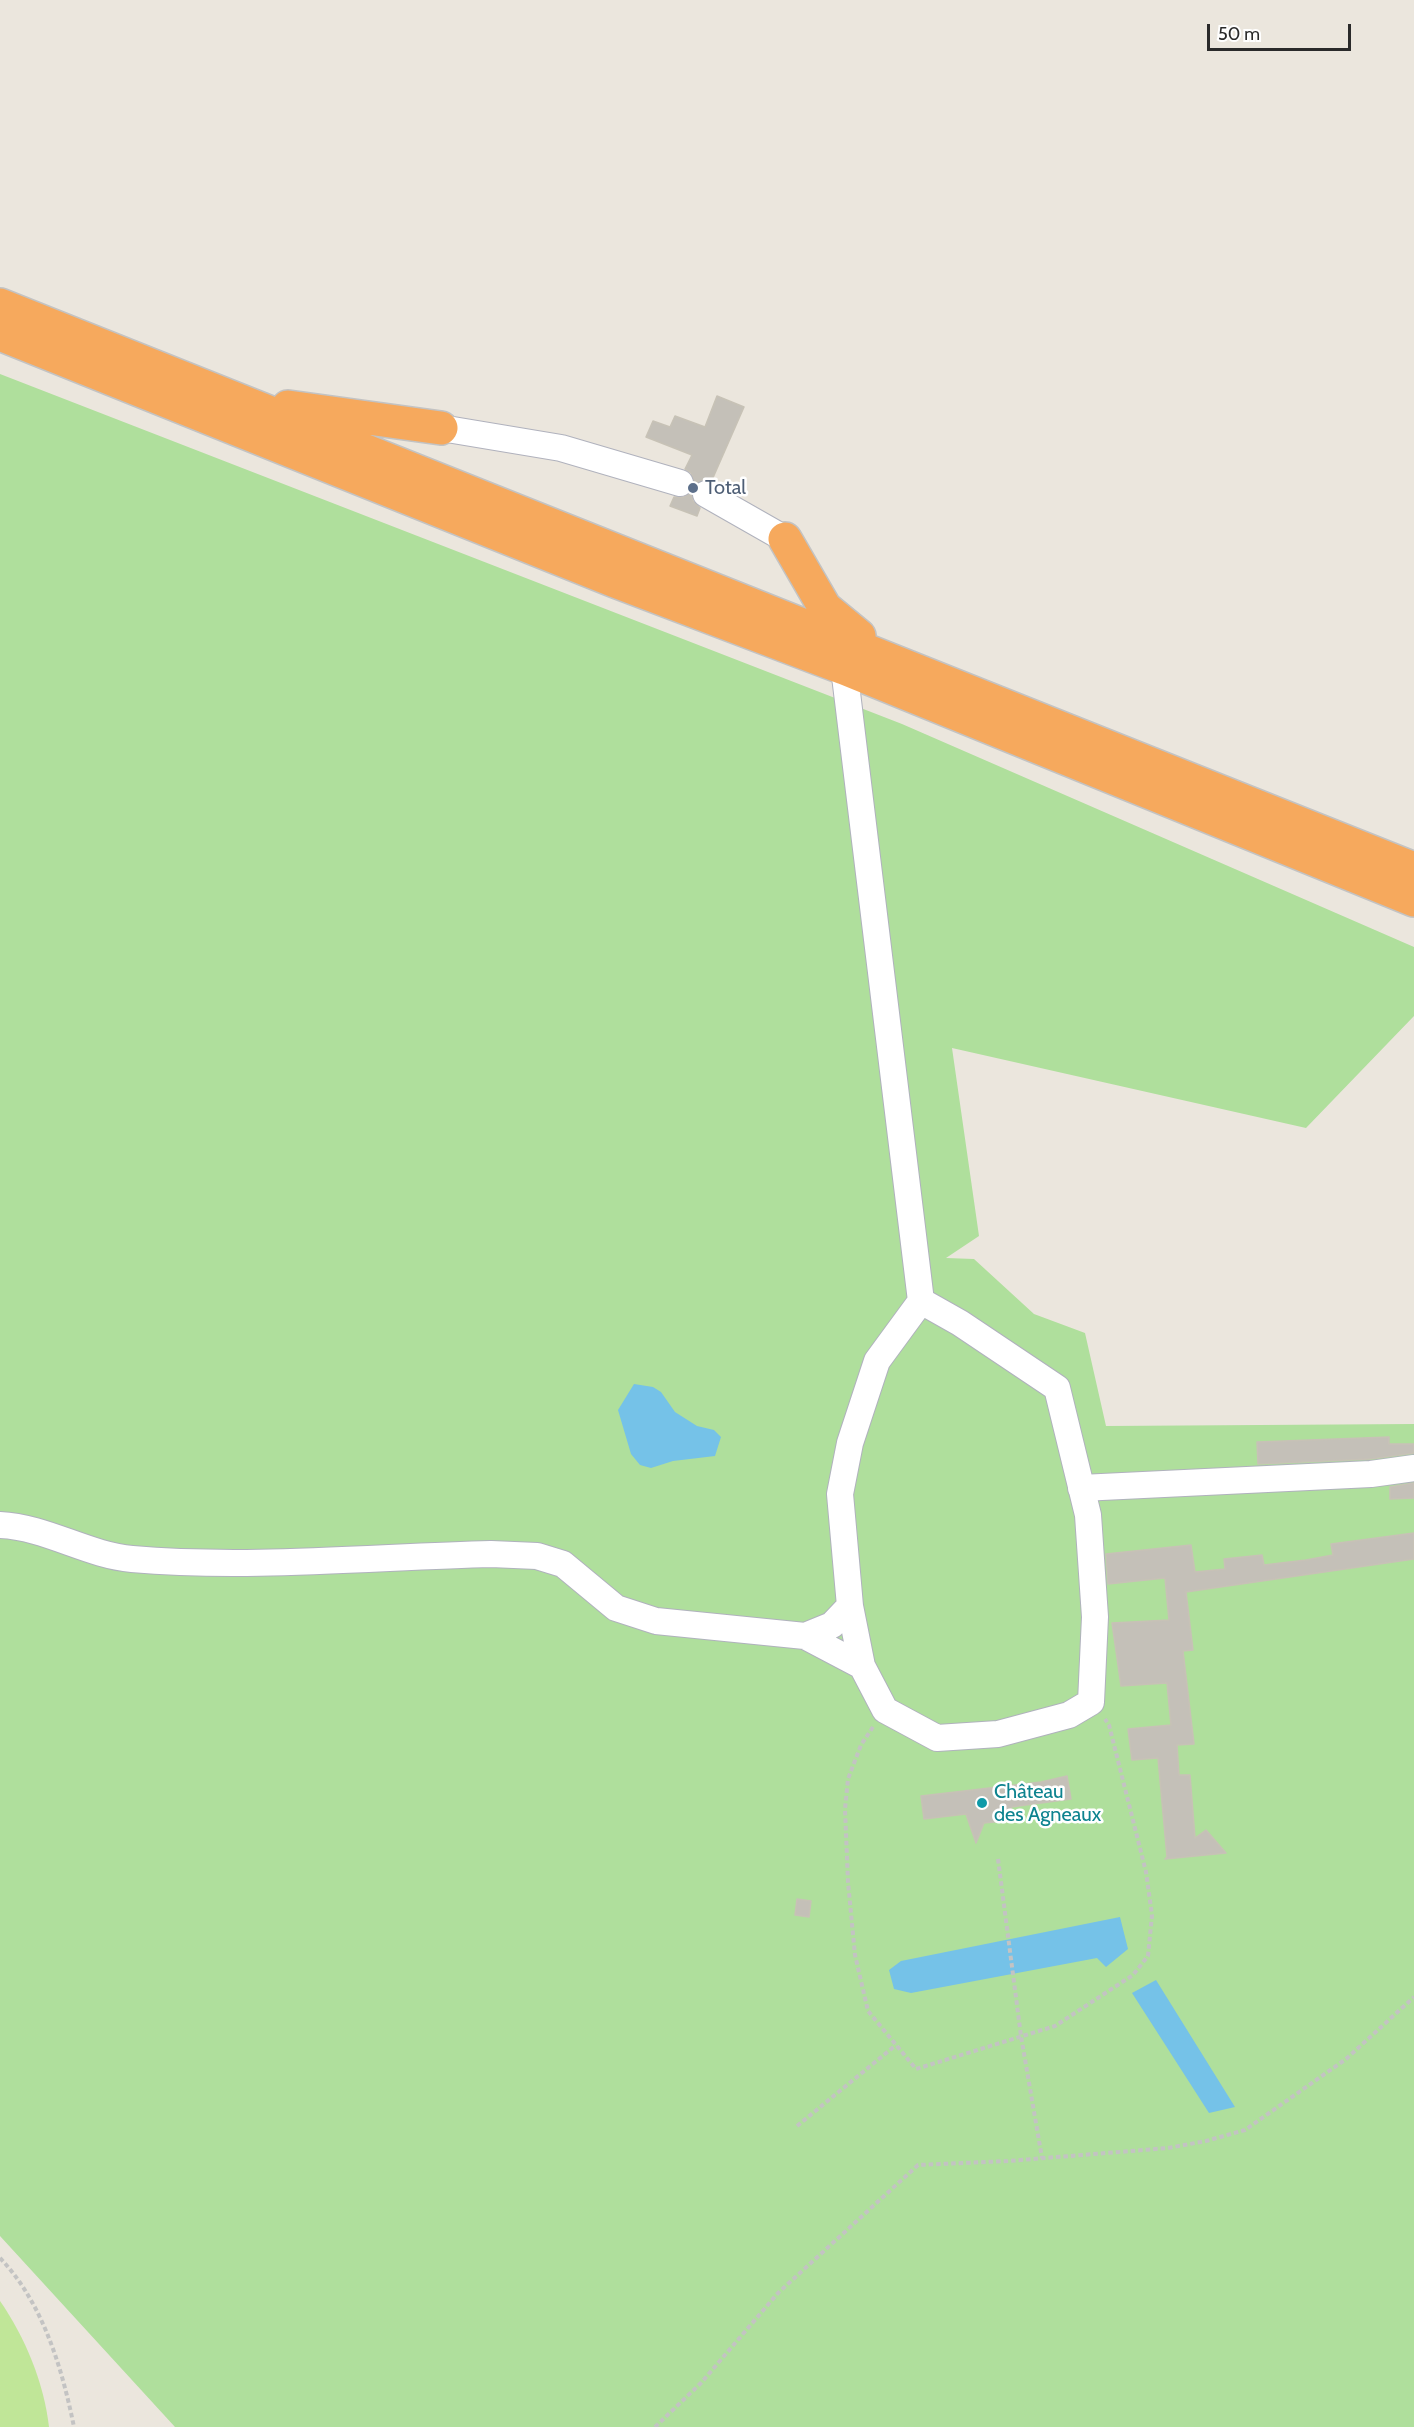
<!DOCTYPE html>
<meta charset="utf-8">
<style>
body{margin:0}
#map{position:relative;width:1414px;height:2427px;overflow:hidden;background:#ebe6dd;font-family:Cabin,sans-serif}
canvas{display:block}
.scale{position:absolute;left:1207px;top:24px;width:144px;height:27px;box-sizing:border-box;border:3px solid #2a2a2a;border-top:0;padding-left:8px;font-size:18px;line-height:21px;white-space:nowrap;color:#2a2a2a;-webkit-text-stroke:4px #fff;paint-order:stroke}
</style>
<div id="map">
<canvas width="1414" height="2427"></canvas>
<div class="scale">50 m</div>
</div>
<script>
const context = document.querySelector('canvas').getContext('2d');
context.lineJoin = 'round';
function fill(path, color) { context.fillStyle = color; context.fill(path, 'evenodd'); }
function strokePath(path, color, width, dash) { context.strokeStyle = color; context.lineWidth = width; context.lineCap = dash ? 'butt' : 'round'; context.setLineDash(dash || []); context.stroke(path); }
function label(font, color, halo, rows, align = 'center') {
  context.font = font + ' Cabin,sans-serif'; context.lineWidth = 5; context.setLineDash([]); context.textBaseline = 'middle'; context.strokeStyle = halo; context.fillStyle = color; for (const [text, x, y, turn = 0] of rows) {
    context.save(); context.translate(x, y); context.rotate((+turn || 0) * Math.PI / 180); context.textAlign = isNaN(turn) ? turn : align; if (halo) context.strokeText(text, 0, 0); context.fillText(text, 0, 0); context.restore();
  }
}
const green = new Path2D(`
 M0 374 902 724 1414 947V1016L1306 1128 952 1048 979 1236 946 1258 974 1259 1034 1314 1085 1333 1106 1426 1414 1424V2427H175L0 2236Z`);
const pitch = new Path2D(`
 M0 2301C25 2337 44 2383 49 2427H0Z`);
const water = new Path2D(`
 M634 1384 653 1387 661 1392 675 1412 697 1426 714 1430 721 1437 715 1456 673 1461 651 1468 640 1465 631 1454 618 1410Z
 M1120 1917 1128 1949 1106 1967 1097 1958 911 1993 894 1989 889 1970 901 1961Z
 M1156 1980 1235 2107 1209 2113 1132 1993Z`);
const building = new Path2D(`
 M717 396 744 407 712 480 705 479 695 485 691 473 685 469 692 455 646 437 653 421 670 427 675 416 705 427Z
 M691 492 693 501 700 508 697 516 670 506 674 497H684Z
 M1389 1437V1444H1414V1453L1370 1459 1258 1464 1257 1442Z
 M1414 1483V1498L1390 1499V1487Z
 M1414 1533V1559L1186 1592 1193 1650 1183 1651 1194 1744 1177 1745 1179 1775H1190L1195 1838 1206 1830 1226 1853 1165 1859 1167 1857 1158 1758 1132 1760 1128 1729 1171 1725 1167 1683 1121 1686 1112 1623 1169 1620 1165 1578 1108 1584 1106 1554 1191 1545 1195 1572 1225 1569 1224 1559 1262 1555 1264 1565 1306 1560 1333 1555 1331 1544Z
 M1067 1776 1071 1799 1011 1807 1014 1820 984 1823 976 1843 966 1814 924 1819 921 1796 1041 1782Z
 M797 1899 811 1901 809 1917 795 1915Z`);
const path = new Path2D(`
 M873 1727 861 1745 848 1779 845 1809 848 1882 855 1955 868 2011 916 2069 1055 2026 1133 1975 1148 1956 1152 1915 1146 1872 1109 1725 1105 1719
 M998 1859 1021 2036 1042 2158
 M797 2126 896 2045
 M0 2258C43 2303 62 2368 74 2427
 M655 2427 701 2383 778 2293 918 2165 1008 2161 1168 2148 1206 2141 1245 2130 1346 2059 1414 1997`);
const minor = new Path2D(`
 M441 428 561 448 680 483
 M706 494 785 539
 M844 668 921 1301 877 1361 850 1443 840 1494 850 1606 862 1666 885 1710 937 1738 998 1734 1069 1715 1091 1702 1095 1617 1088 1515 1057 1388 960 1323 921 1301
 M1081 1488 1371 1474 1414 1468
 M0 1525C46 1527 87 1555 132 1559 248 1569 374 1557 491 1554L537 1556 563 1564 616 1608 656 1621 805 1636 832 1625 850 1606
 M805 1636 862 1666`);
const highway = new Path2D(`
 M0 305 1414 869
 M0 334 615 581 844 668 1414 900
 M288 407 441 428
 M785 539 825 608 859 636`);
const markers = [
 [693,488,6,"#5c6f8a"],
 [982,1803,6,"#0f9aa8"]
];
const serviceNames = [
 ["Total",705,488]
];
const cultureNames = [
 ["Château",994,1792],
 ["des Agneaux",994,1815]
];
fill(green, '#afdf9c');
fill(pitch, '#c0e698');
fill(water, '#75c2e8');
fill(building, '#c4c0b8');
strokePath(building, '#c7c2b6', 1.5);
strokePath(minor, '#b0b2bd', 28);
strokePath(highway, '#c3c3c3', 36);
strokePath(path, '#c3c3c3', 4, [4.5, 3]);
strokePath(minor, '#fff', 26);
strokePath(highway, '#f6a95d', 33);
for (const [x, y, r, color] of markers) { const dot = new Path2D(); dot.arc(x, y, r, 0, 2 * Math.PI); context.fillStyle = color; context.fill(dot); strokePath(dot, '#fff', 2); }
label('20px', '#4e5e75', '#fff', serviceNames, 'left');
label('20px', '#0d838f', '#fff', cultureNames, 'left');
</script>
